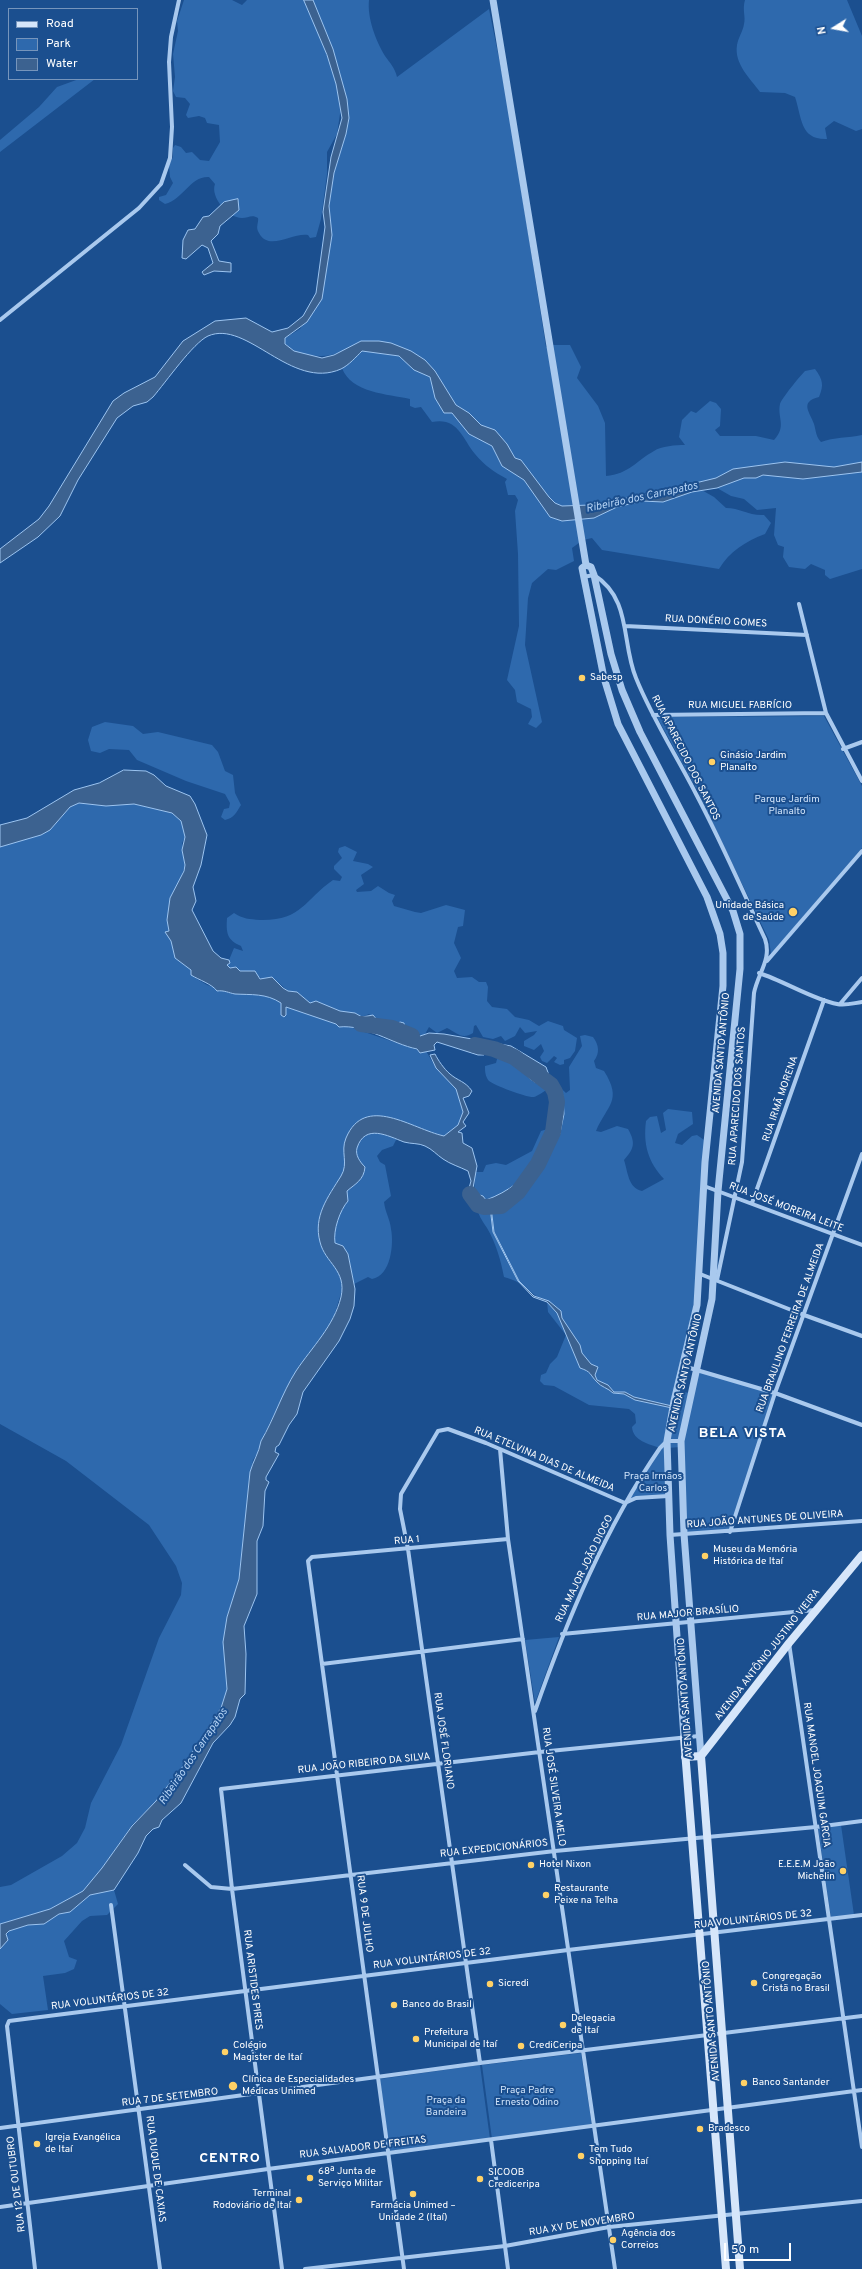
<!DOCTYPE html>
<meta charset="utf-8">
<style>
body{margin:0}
#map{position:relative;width:862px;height:2269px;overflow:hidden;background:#1b4f8f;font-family:Overpass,sans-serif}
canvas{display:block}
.legend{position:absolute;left:8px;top:8px;width:130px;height:72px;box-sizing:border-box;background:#1b4f8f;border:1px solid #7695bc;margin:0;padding:5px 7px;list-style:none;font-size:12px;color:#fff}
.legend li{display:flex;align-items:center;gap:8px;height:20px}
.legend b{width:20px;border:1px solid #7695bc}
.north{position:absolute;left:814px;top:8px;width:40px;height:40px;-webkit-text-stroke:3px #1b4f8f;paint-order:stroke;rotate:259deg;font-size:11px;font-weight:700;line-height:16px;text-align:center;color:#fff}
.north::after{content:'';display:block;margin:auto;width:14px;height:18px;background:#fff;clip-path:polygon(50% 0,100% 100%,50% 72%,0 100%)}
.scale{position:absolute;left:724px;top:2243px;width:67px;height:18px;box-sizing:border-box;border:2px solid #fff;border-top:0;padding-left:5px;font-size:12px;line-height:14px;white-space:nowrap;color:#fff;-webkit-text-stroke:3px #1b4f8f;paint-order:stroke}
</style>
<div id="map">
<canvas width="862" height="2269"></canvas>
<ul class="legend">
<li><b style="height:5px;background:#d6e6fa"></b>Road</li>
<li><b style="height:11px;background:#2e69ad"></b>Park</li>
<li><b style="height:11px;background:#3c6290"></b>Water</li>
</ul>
<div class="north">N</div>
<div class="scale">50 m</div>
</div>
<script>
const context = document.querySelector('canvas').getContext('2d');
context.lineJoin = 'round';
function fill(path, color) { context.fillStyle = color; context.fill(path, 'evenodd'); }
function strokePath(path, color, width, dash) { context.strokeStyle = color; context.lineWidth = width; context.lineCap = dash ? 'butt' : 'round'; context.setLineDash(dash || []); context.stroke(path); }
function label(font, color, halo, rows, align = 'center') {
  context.font = font + ' Overpass,sans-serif'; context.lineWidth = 4; context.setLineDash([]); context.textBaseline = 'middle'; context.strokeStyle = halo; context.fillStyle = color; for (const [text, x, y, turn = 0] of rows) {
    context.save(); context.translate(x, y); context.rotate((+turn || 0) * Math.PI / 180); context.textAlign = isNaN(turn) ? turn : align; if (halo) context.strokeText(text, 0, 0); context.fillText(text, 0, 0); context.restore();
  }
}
const green = new Path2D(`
 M184 0H232L242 5 247 0H369C367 18 376 41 385 56 390 63 395 68 397 77L489 9 506 93 546 347 553 345H570L581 367 577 378 598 406 605 423 606 476C629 474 636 461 654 451 661 446 676 445 685 445L679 437 682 420 691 411 696 413 710 401 716 403 721 409 720 426 715 430 720 436H756L774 440C787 426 777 418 780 404 781 399 800 376 805 371L815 369C823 380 824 385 819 397 799 402 810 412 814 424 816 431 816 437 821 442 834 437 848 438 862 435V569L830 579 825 575V570L811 564 805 569 789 567 783 557 784 547 778 545 774 535 776 508 757 510 744 499 731 496 717 488 691 484 714 497 726 508C740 508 749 516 764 515L771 523 765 534C746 541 729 552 719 569L602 550 592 538 583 540 572 548 574 561 556 570 548 569 532 583 528 598 525 645 542 722 536 728 528 724 532 717 531 709 517 702 515 690 507 680 519 626 518 554 515 511 518 500 515 495H508L505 482 507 479C494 472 484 465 475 454 462 438 458 417 432 422L421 407 415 408 410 406V399C388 394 351 393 342 368L362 351 399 356 361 341C337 354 329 360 301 353 295 352 287 348 284 341L285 338 300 329 320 301 332 235 329 206 334 173 346 134 349 118 347 99 340 114 337 134 327 152V174L321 219 316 237 310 238 308 235C293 232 269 252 259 233 255 227 259 223 258 218 252 214 248 218 242 218 228 218 210 197 215 184L209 177C190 176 184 199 165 204L159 200V197L166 195 173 183 170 177 169 165 173 157V148L175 145 181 147 186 153 192 152 200 160 209 161 220 142 219 125 207 123 205 118 199 116 188 118 186 115 190 104 185 98 176 97 173 91 175 77 173 54 178 31 177 21Z
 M745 0H847L862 36V129L856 131 834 121 825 128 827 139C800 140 802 118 795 97L785 93 760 92C750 78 734 64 737 45 738 38 743 31 744 24 746 17 742 10 745 0Z
 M79 79H95L0 152V140L39 107 57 87Z
 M824 716 862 786V848L771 954 769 940 697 790 657 717Z
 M105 722 133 726 143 734 158 732 212 745 218 752 225 771 233 775 235 793 241 805C236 813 234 818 225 820L221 817 224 809 229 808 230 803 225 794 186 781 137 760 129 750 109 749 100 753 91 751 88 740 92 727Z
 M79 803 134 804 172 813 181 821 185 837 182 843 185 865 167 920 169 931 166 932 171 941 175 958 191 970 194 977 207 985 233 994H257L275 999 281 1003V1014L284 1017 286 1015V1007L336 1024 339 1027 347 1026 423 1052 426 1051 436 1068 456 1089 463 1112 458 1125 444 1136 415 1144 397 1138 393 1146 382 1150 377 1156 380 1162 385 1165 391 1196 384 1202C385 1212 390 1219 391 1229 394 1244 391 1276 372 1279L368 1277 342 1290 334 1316 317 1347 297 1371 284 1394 261 1441 259 1451 253 1460 250 1472 239 1579 227 1617 223 1642 227 1689 221 1708 184 1765 156 1801 132 1825 102 1868 83 1891 50 1909 0 1924V1887L11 1885 62 1856 77 1843 85 1828 91 1803 121 1745 159 1638 181 1595 182 1583 176 1566 149 1525 66 1461 0 1424V847L59 820 70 807Z
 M345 846 357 852 353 861 368 864 373 867 361 875 364 884 356 890 357 892 371 891 378 886 389 893 395 895 392 901 394 906 415 912 421 913 446 905 465 910 463 926 458 927 454 943 461 958 454 971 457 978 472 977 479 982H486L488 987 487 1001 492 1007 507 1009 515 1017 529 1020 539 1026 548 1021 563 1026 564 1030 577 1038 575 1051 570 1058 564 1060V1064L560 1065 554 1062 557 1058 554 1056 547 1063 542 1061 540 1057 544 1051 541 1044 534 1050 524 1046V1041L534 1035 537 1031 525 1033 520 1027 515 1036 505 1041 501 1036 493 1039 483 1037 476 1025 474 1026 473 1033C462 1040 457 1033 447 1028L437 1033 429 1027 424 1036 395 1026 386 1031 378 1021 369 1014 362 1017 355 1013 340 1011 316 1001 310 1003 293 991H288L272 977 264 980 250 971H240L236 967 230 969 227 965 230 963 229 960 234 948 243 951 241 946C227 940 226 933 227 918L234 913C243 919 249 919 260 920 302 921 304 900 333 880L340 881 342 877 334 869V866L342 858 338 852 339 848Z
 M585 1035 593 1037C599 1045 600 1053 594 1061L596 1068 604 1071C623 1101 607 1105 596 1131L601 1132 617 1126 628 1129C636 1143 634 1149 624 1160 628 1172 628 1188 642 1191L664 1179C648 1162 643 1144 646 1121L650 1117 657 1116 661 1133 666 1130 663 1113 668 1109 692 1112 693 1124 678 1134 675 1143 682 1145 692 1136 697 1135 707 1142 700 1274 676 1391 691 1393 697 1370 775 1393 730 1532 684 1534 681 1447 667 1448 668 1496H647L625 1503 660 1448C649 1444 633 1441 632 1427L636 1423 635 1414 629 1409 589 1405 554 1386 544 1385 540 1381 541 1375 546 1373 550 1364 557 1357 566 1335 548 1312 547 1301C527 1294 527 1283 504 1277 501 1261 496 1243 487 1228 482 1221 478 1214 476 1206 473 1194 475 1184 475 1172H483L486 1165 496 1163 506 1165 532 1151 541 1131 554 1127 557 1102 555 1092 548 1089C544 1091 538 1096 534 1097 527 1098 494 1085 489 1081 485 1076 485 1071 485 1066L496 1063 499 1051 511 1046 546 1067 550 1078 566 1093 570 1090 569 1067 582 1046 580 1036Z
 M559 1637 535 1703 525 1640Z
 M841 1825 854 1915 831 1918 818 1828Z
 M114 1890 118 1904 107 1915 90 1916 82 1921 64 1941 69 1957 77 1960 74 1969 65 1973 43 1976 48 2010 12 2014 0 2004V1949L9 1931 28 1925 44 1924 59 1914 65 1913 90 1895Z
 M581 2053 592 2126 492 2139 482 2065Z
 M480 2065 490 2139 389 2151 380 2079Z`);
const water = new Path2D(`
 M304 0H313L333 49 347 99 349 118 346 134 334 173 329 206 332 235 322 299 307 322 285 338V344L294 351 322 358 334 355 361 341H379L391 343 411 351 425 360 435 371 456 405 469 413 481 425 495 430 507 444 515 458 521 460 549 497 555 503 562 506 590 505 654 493 716 478 733 469 755 466 785 462 834 467 862 462V472L803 479 763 475 756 478H744L717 488 692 492 663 502 642 501 617 507 594 518 562 521 550 517 524 480 502 466 492 446 469 434 452 413H444L435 398 430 377 414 370 399 356 362 351C356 357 349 365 341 369 291 391 247 319 208 336 193 343 166 382 153 397L147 402 133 406 117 418 78 480 60 516 38 537 0 563V549L39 519 49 506 113 401 124 393 155 377 183 341 215 321 246 318 272 332 288 328 303 316 316 293 325 227 323 212 331 157 342 118 336 84 327 55Z
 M238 199 239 210 220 226 218 234 211 241 219 261 231 263V272L214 271 204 275 202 272 213 263 208 248 202 245 186 259 182 258 183 240 188 230 195 229 203 217 209 216 224 202Z
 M124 770 146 771 154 775 166 786 190 796 195 804 207 835 201 865 193 887 196 901 192 910 213 951 221 958 229 960 230 963 227 965 230 968 236 967 240 971H255L260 979 272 977 283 988 288 991 297 992 310 1003 316 1001 340 1011 355 1013 362 1017 373 1015 378 1021H383L384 1030 386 1031 400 1022 404 1023 405 1030 420 1036 429 1033 444 1034 511 1046 546 1067 550 1078 561 1089 563 1097 564 1114 560 1133 550 1154 537 1171 521 1197 501 1206 491 1207 494 1232 519 1281 534 1296 549 1301 561 1311 562 1318 580 1345 582 1353 591 1364 598 1367 595 1375 597 1380 608 1385 614 1392H625L634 1397 672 1406V1408L635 1400 624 1394 613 1393C608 1388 601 1387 597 1382 589 1374 592 1372 580 1368L557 1313 547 1302 533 1297 518 1281 493 1232 490 1207 473 1204 466 1199 471 1181 468 1171C460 1167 450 1164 443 1159 437 1155 432 1149 425 1146 419 1143 411 1144 404 1142 388 1136 365 1123 357 1148 355 1155 360 1162 365 1167 364 1180 355 1184 347 1191L348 1201C340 1210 333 1230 335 1243L343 1246 348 1254 355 1289 354 1306 350 1319 339 1341 303 1392 297 1414 289 1425 279 1445 276 1447 275 1452 279 1454 266 1477V1480L269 1482 265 1491 263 1526 257 1541V1594L244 1626 246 1654 245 1694 240 1699 235 1717 230 1725 213 1743 181 1803 162 1820 159 1827 153 1829 146 1836 138 1853 114 1890 90 1895 70 1912 59 1914 44 1924 28 1925 9 1931 6 1934 8 1940 0 1949V1924L50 1909 83 1891 102 1868 132 1826 156 1801 184 1765 221 1708 227 1689 223 1642 227 1617 239 1579 250 1472C253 1461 259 1453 261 1441 274 1419 282 1393 296 1371 312 1347 334 1326 341 1297 347 1270 325 1263 320 1242 313 1216 328 1197 341 1176 349 1163 340 1152 346 1138 365 1093 412 1129 444 1136L458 1125 463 1112 456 1089 436 1068 430 1055 435 1054C438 1060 444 1069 450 1074 458 1081 465 1081 472 1091L469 1096 463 1098 469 1113 463 1122 466 1126 458 1132 462 1133 463 1143 472 1148 477 1166 473 1188 476 1194 483 1196 486 1200C530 1184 563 1142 555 1092 546 1088 536 1084 528 1077 515 1064 513 1047 489 1049L484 1055H478L437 1042 434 1045 435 1050 420 1053 417 1049C392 1044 365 1024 339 1027L336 1024 286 1007V1015L284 1017 281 1015V1003C266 993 251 995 235 994 229 993 224 990 217 991 212 984 199 980 191 975V970L175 958 171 941 165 932 169 931 167 920 170 898 184 871 185 865 182 850 185 837 181 821 172 813 134 804 106 806 79 803 70 807 50 830 41 835 0 847V825L27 818 74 790 99 783Z`);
const river = new Path2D(`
 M361 1024 392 1028 412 1036
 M470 1194 478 1205 484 1207 501 1206 518 1192 538 1164 553 1132 557 1102 555 1092 551 1085 514 1057 494 1049 475 1045`);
const minor = new Path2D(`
 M0 320 139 208 161 184 170 158 172 127 169 62 171 37 179 0
 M583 577 594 575C632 599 621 642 636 678 652 718 676 755 696 794 721 841 742 890 765 939 772 959 758 973 754 993L742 1162 717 1280
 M799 604 826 713 862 781
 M625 626 807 635
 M653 715 826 713
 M843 749 862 742
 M767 961 862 851
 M759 973C784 981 814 1000 837 1004 845 1006 854 1003 862 1002
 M840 1004 862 978
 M704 1186 862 1245
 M752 1203 824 1000
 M700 1274 804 1315 862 1336
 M683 1366 775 1393 862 1425
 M500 1449 508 1539 615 2269
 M730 1532 775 1393 862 1154
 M670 1535 862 1521
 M562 1634 815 1610
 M789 1643 862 2147
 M322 1664 523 1639
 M535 1711C567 1620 605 1528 660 1448L667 1441H681
 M185 1865 211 1887 232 1889 555 1851 816 1827 862 1821
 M111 1905 160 2269
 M480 2063 408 1549 400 1509 401 1494 438 1431 448 1429 486 1443 625 1503 636 1498 668 1496
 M0 2128 480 2063 862 2016
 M491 2140 508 2269
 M0 2207 268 2169 862 2090
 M35 2269 7 2026 9 2021 568 1950 862 1915
 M282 2269 232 1889 221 1789 540 1752 699 1736
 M305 2269 505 2246 609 2227 862 2201
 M404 2269 308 1561 312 1557 508 1539`);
const tertiary = new Path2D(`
 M493 0 586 565
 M586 565 591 567 594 575 611 654 622 690 640 732 733 911 740 934V969L718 1191 712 1299 681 1441 684 1534 701 1756
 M586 565 582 568 604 678 618 724 707 897 720 934 723 953V986L705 1162 697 1305 674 1401 667 1441 670 1535 684 1738`);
const secondary = new Path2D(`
 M684 1738 726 2269
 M701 1756 740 2269
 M685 1757 701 1756 789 1643 862 1555`);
const markers = [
 [582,678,4,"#ffd166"],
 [712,762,4,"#ffd166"],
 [793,912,5,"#ffd166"],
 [705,1556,4,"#ffd166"],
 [531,1865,4,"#ffd166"],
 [843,1871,4,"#ffd166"],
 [546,1895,4,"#ffd166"],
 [754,1983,4,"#ffd166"],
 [490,1984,4,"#ffd166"],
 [394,2005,4,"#ffd166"],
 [563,2025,4,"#ffd166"],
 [416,2039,4,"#ffd166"],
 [521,2046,4,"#ffd166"],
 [225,2052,4,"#ffd166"],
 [744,2083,4,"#ffd166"],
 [233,2086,5,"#ffd166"],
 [700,2129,4,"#ffd166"],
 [37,2144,4,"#ffd166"],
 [581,2156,4,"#ffd166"],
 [310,2178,4,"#ffd166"],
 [480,2179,4,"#ffd166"],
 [413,2194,4,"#ffd166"],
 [299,2200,4,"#ffd166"],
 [613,2240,4,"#ffd166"]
];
const streetNames = [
 ["RUA DONÉRIO GOMES",716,622,3],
 ["RUA MIGUEL FABRÍCIO",740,706],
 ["RUA APARECIDO DOS SANTOS",685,758,63],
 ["AVENIDA SANTO ANTÔNIO",722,1053,-85],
 ["RUA APARECIDO DOS SANTOS",738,1096,-86],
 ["RUA IRMÃ MORENA",781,1099,-71],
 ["RUA JOSÉ MOREIRA LEITE",786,1208,21],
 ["RUA BRAULINO FERREIRA DE ALMEIDA",791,1328,-70],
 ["AVENIDA SANTO ANTÔNIO",686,1373,-77],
 ["RUA ETELVINA DIAS DE ALMEIDA",544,1460,23],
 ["RUA JOÃO ANTUNES DE OLIVEIRA",765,1520,-4],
 ["RUA 1",407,1541,-5],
 ["RUA MAJOR JOÃO DIOGO",585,1569,-64],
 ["RUA MAJOR BRASÍLIO",688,1614,-5],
 ["AVENIDA ANTÔNIO JUSTINO VIEIRA",768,1655,-52],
 ["AVENIDA SANTO ANTÔNIO",686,1698,-94],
 ["RUA JOSÉ FLORIANO",443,1741,82],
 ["RUA JOÃO RIBEIRO DA SILVA",364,1764,-6],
 ["RUA MANOEL JOAQUIM GARCIA",816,1775,82],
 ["RUA JOSÉ SILVEIRA MELO",553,1787,82],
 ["RUA EXPEDICIONÁRIOS",494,1849,-6],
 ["RUA 9 DE JULHO",364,1914,83],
 ["RUA VOLUNTÁRIOS DE 32",753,1920,-6],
 ["RUA VOLUNTÁRIOS DE 32",432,1959,-7],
 ["RUA ARISTIDES PIRES",252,1980,83],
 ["RUA VOLUNTÁRIOS DE 32",110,2000,-7],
 ["AVENIDA SANTO ANTÔNIO",712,2021,-95],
 ["RUA 7 DE SETEMBRO",170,2098,-7],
 ["RUA SALVADOR DE FREITAS",363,2148,-7],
 ["RUA DUQUE DE CAXIAS",155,2169,83],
 ["RUA 12 DE OUTUBRO",17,2184,-97],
 ["RUA XV DE NOVEMBRO",582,2225,-9]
];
const poiNames = [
 ["Sabesp",590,678],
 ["Ginásio Jardim",720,756],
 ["Planalto",720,768],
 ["Unidade Básica",784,906,"right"],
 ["de Saúde",784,918,"right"],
 ["Museu da Memória",713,1550],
 ["Histórica de Itaí",713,1562],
 ["Hotel Nixon",539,1865],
 ["E.E.E.M João",835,1865,"right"],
 ["Michelin",835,1877,"right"],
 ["Restaurante",554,1889],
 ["Peixe na Telha",554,1901],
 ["Congregação",762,1977],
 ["Cristã no Brasil",762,1989],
 ["Sicredi",498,1984],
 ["Banco do Brasil",402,2005],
 ["Delegacia",571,2019],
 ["de Itaí",571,2031],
 ["Prefeitura",424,2033],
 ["Municipal de Itaí",424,2045],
 ["Colégio",233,2046],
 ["Magister de Itaí",233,2058],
 ["CrediCeripa",529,2046],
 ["Clínica de Especialidades",242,2080],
 ["Médicas Unimed",242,2092],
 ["Banco Santander",752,2083],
 ["Bradesco",708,2129],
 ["Igreja Evangélica",45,2138],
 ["de Itaí",45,2150],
 ["Tem Tudo",589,2150],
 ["Shopping Itaí",589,2162],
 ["68ª Junta de",318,2172],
 ["Serviço Militar",318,2184],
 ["SICOOB",488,2173],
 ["Crediceripa",488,2185],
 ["Terminal",291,2194,"right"],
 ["Rodoviário de Itaí",291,2206,"right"],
 ["Farmácia Unimed –",413,2206,"center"],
 ["Unidade 2 (Itaí)",413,2218,"center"],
 ["Agência dos",621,2234],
 ["Correios",621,2246]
];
const parkNames = [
 ["Parque Jardim",787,800],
 ["Planalto",787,812],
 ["Praça Irmãos",653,1477],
 ["Carlos",653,1489],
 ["Praça Padre",527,2091],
 ["Ernesto Odino",527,2103],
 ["Praça da",446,2101],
 ["Bandeira",446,2113]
];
const waterNames = [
 ["Ribeirão dos Carrapatos",642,498,-12],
 ["Ribeirão dos Carrapatos",194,1757,-56]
];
const districtNames = [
 ["BELA VISTA",743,1434],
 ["CENTRO",230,2159]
];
fill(green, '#2e69ad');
fill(water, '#3c6290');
strokePath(water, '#9cc4f0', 1);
strokePath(river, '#3c6290', 16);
strokePath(minor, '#a9c9ee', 4);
strokePath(tertiary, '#a9c9ee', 7);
strokePath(secondary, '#d6e6fa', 8);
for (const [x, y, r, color] of markers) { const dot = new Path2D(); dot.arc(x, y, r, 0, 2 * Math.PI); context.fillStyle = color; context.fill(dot); strokePath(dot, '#1b4f8f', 1.5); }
label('10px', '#fff', '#1b4f8f', streetNames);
label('10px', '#fff', '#1b4f8f', poiNames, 'left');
label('10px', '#cfe3fa', '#1b4f8f', parkNames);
label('italic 11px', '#b5d3f5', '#1b4f8f', waterNames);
context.letterSpacing = '1px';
label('bold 14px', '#fff', '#1b4f8f', districtNames);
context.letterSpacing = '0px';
</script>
